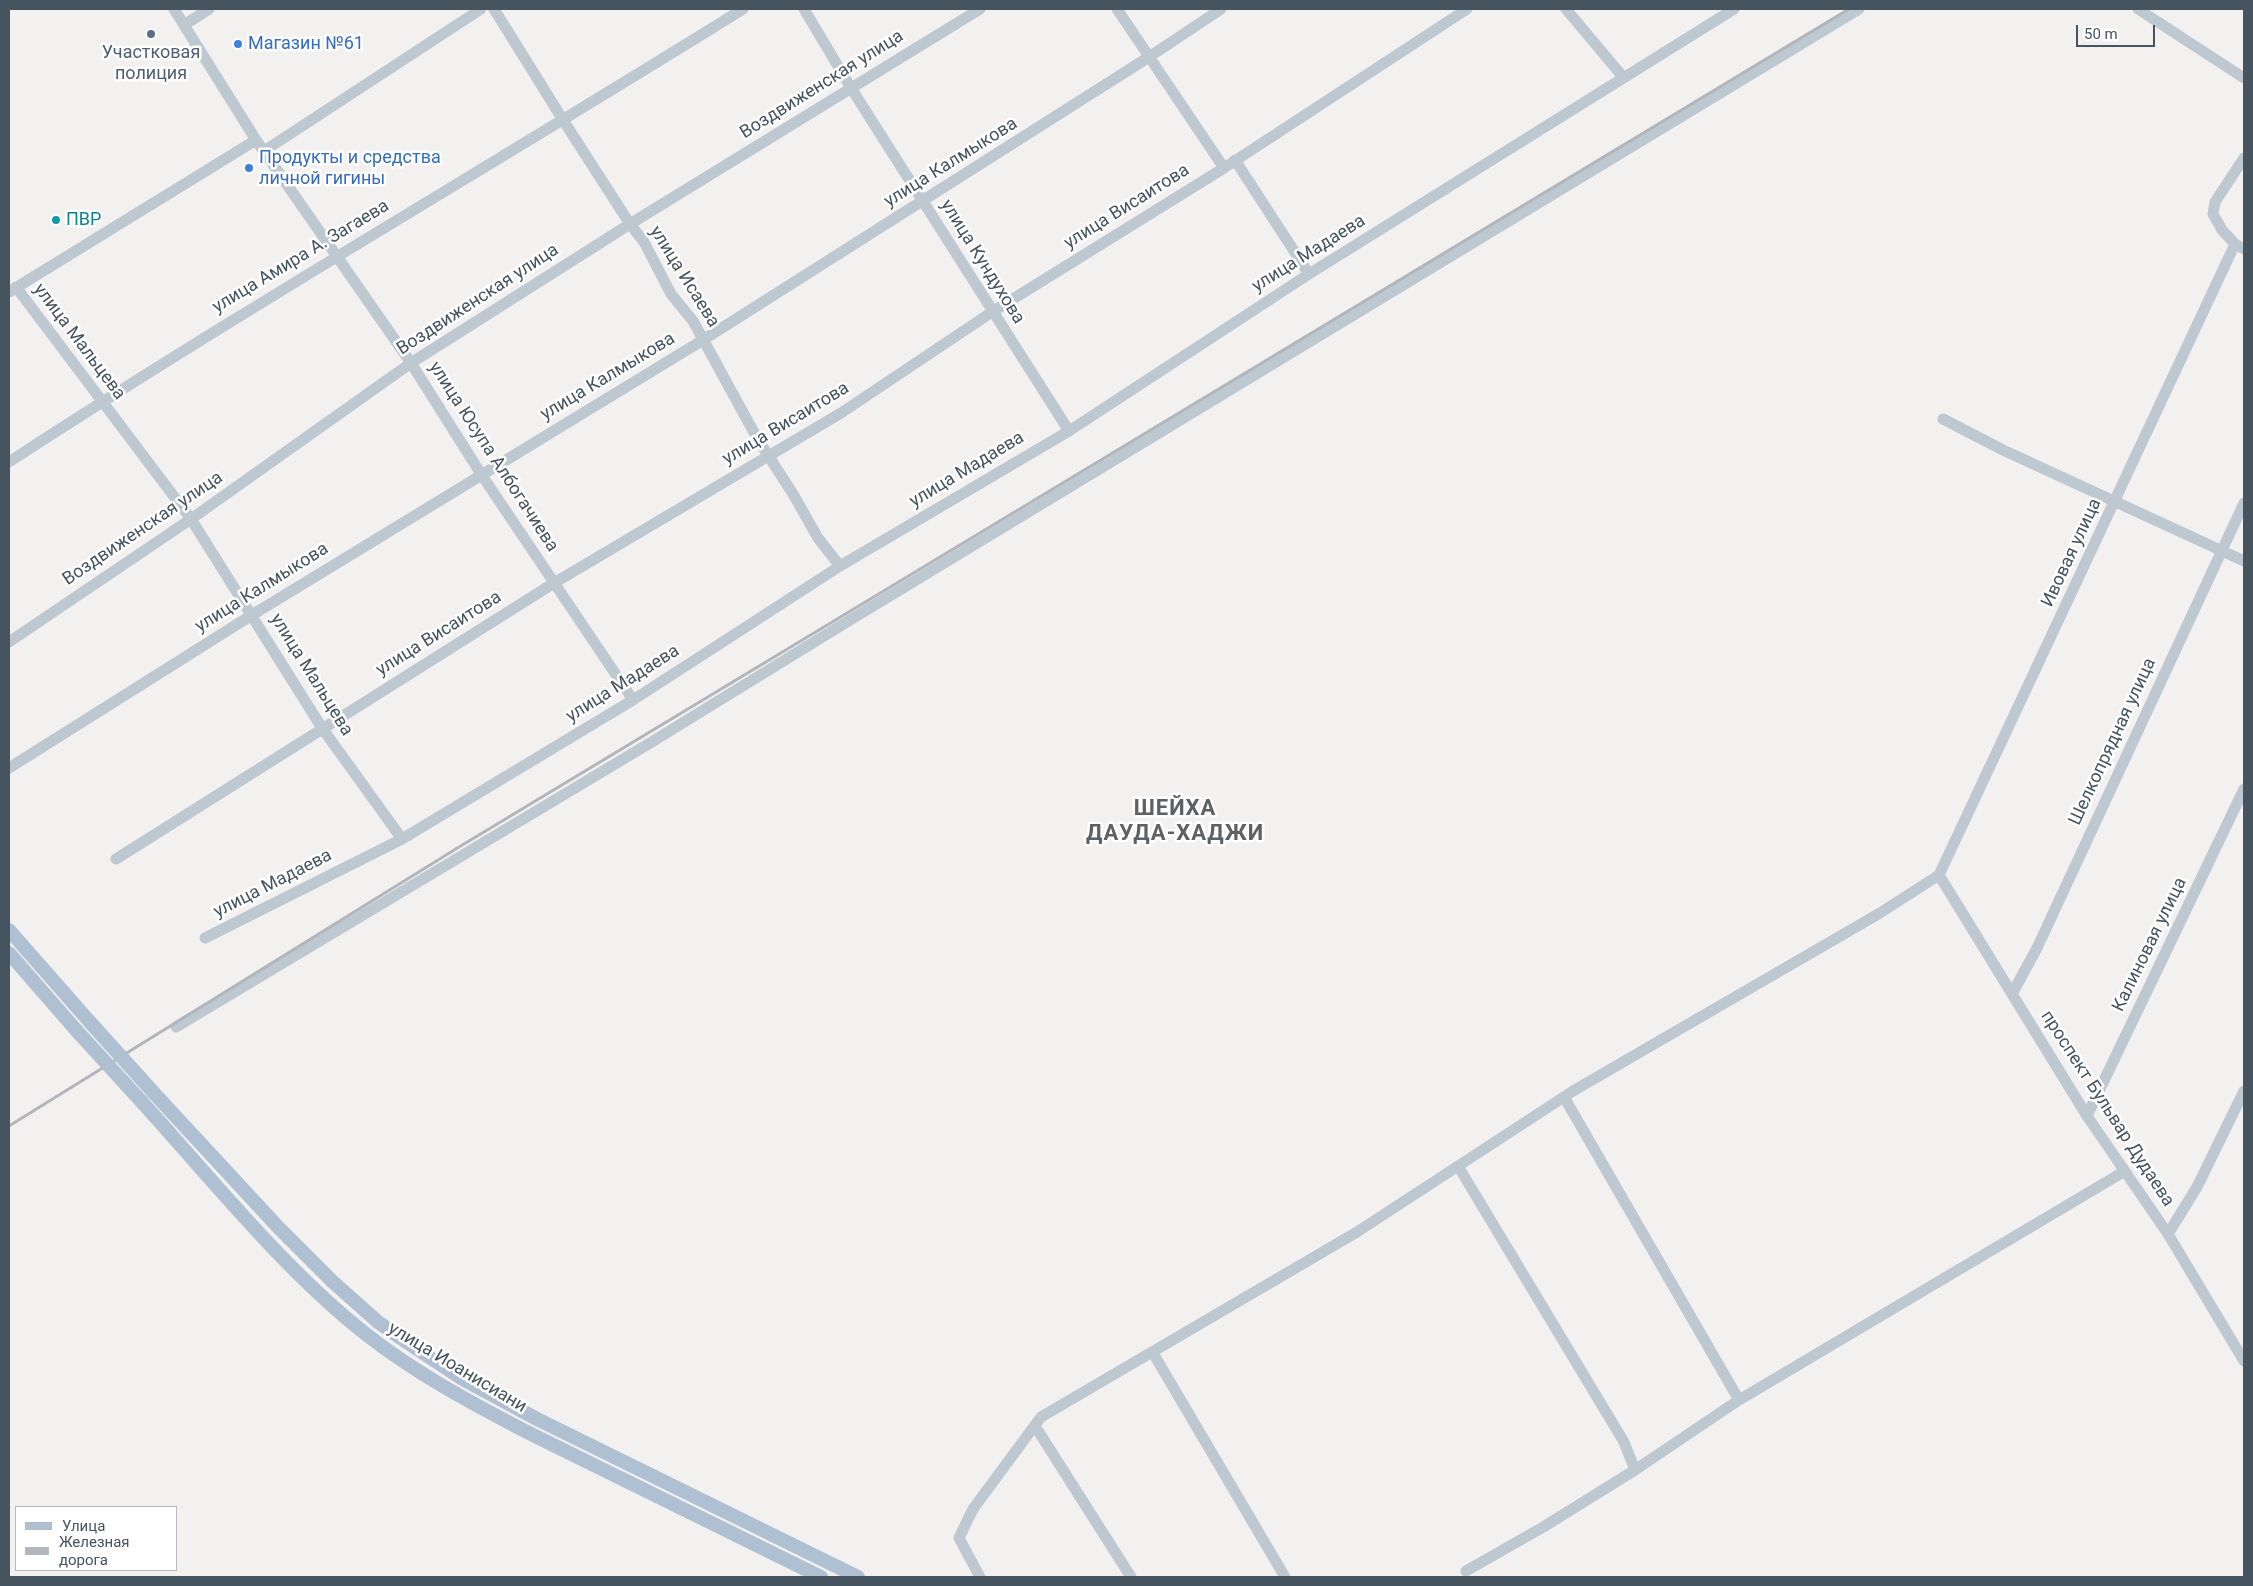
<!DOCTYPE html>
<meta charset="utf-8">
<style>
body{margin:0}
#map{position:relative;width:2253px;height:1586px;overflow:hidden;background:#f3f0f0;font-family:Roboto,sans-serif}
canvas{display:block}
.frame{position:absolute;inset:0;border:10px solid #465460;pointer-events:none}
.legend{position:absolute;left:15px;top:1506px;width:162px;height:65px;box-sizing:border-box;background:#fff;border:1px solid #b5bbbf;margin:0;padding:6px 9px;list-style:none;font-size:15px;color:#465460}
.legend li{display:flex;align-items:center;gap:10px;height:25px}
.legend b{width:25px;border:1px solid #b5bbbf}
.scale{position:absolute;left:2076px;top:25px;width:79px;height:22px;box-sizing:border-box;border:2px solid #465460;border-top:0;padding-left:6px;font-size:15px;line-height:18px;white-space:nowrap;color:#465460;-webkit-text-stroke:4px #fff;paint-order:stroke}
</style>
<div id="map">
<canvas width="2253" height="1586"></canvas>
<div class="frame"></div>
<ul class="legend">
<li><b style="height:6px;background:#aec0d1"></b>Улица</li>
<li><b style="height:6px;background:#b2b6bb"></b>Железная дорога</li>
</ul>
<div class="scale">50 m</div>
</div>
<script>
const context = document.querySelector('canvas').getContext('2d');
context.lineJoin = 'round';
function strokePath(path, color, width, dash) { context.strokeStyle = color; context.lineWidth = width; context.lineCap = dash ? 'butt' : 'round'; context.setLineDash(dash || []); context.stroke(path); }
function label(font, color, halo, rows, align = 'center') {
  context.font = font + ' Roboto,sans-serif'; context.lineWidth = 5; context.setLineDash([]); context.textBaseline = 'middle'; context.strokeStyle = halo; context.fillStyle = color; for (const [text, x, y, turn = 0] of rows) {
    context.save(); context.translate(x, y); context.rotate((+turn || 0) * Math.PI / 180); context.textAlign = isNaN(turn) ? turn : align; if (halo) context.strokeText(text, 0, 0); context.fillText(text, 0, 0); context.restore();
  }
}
const minor = new Path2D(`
 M174 9 256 140 411 363 481 474 633 700
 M494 9 563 120 630 224 644 242 671 294 693 321 757 438 793 494 818 538 840 566
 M804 9 851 88 1069 431
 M1117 9 1224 168
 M1566 9 1623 77
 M2138 9 2244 78
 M184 25 209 9
 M264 151 481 9
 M2244 158 2215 202 2213 214 2222 230 2235 244 2244 249
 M1235 160 1309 274
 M16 287 191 519 322 728 402 839
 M9 292 256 140
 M1943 419 2003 450 2244 561
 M9 462C250 305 499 161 743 9
 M9 642 191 519 411 363 630 224 980 9
 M9 768 252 615 703 340 1149 57 1221 9
 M116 859 554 583 841 413 992 312 1224 168 1467 9
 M1939 875 2087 1116 2168 1234 2244 1361
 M205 938 402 839 633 700 840 566 1069 431 1309 274 1734 9
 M2012 994 2037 948 2244 503
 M176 1027 650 743 845 623 1859 9
 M1564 1097 1739 1400
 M2087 1116 2244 789
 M1458 1166 1624 1442 1635 1470
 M2168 1234 2197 1187 2244 1091
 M1153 1353 1285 1577
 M1035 1426 1131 1577
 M1466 1571 1545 1526 1635 1470 1739 1400 2125 1171
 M980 1577 959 1538 973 1509 1041 1417 1357 1232 1573 1091 1880 913 1939 875 2235 244`);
const major = new Path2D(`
 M9 930 89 1021
 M9 953 76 1030
 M153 1092 278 1227 333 1282 378 1322 408 1343 461 1378 537 1419 858 1577
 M141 1101C211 1178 285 1271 367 1335 417 1374 473 1404 529 1433L821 1577`);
const rail = new Path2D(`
 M9 1126 459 847 1849 9`);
const majorBridge = new Path2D(`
 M89 1021 153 1092
 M76 1030 141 1101`);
const markers = [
 [151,34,5,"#5c6f8a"],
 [238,44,5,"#3f7fe0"],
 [249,168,5,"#3f7fe0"],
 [56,220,5,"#0f9aa8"]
];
const shopNames = [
 ["Магазин №61",248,44],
 ["Продукты и средства",259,158],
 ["личной гигины",259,179]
];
const serviceNames = [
 ["Участковая",151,53],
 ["полиция",151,74]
];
const streetNames = [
 ["Воздвиженская улица",822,85,-32],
 ["улица Калмыкова",951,163,-32],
 ["улица Висаитова",1127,207,-32],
 ["улица Мадаева",1309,254,-32],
 ["улица Амира А. Загаева",301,257,-31],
 ["улица Кундухова",982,262,58],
 ["улица Исаева",684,277,58],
 ["Воздвиженская улица",478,300,-33],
 ["улица Мальцева",79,342,53],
 ["улица Калмыкова",608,377,-31],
 ["улица Висаитова",786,424,-31],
 ["улица Юсупа Албогачиева",493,457,57],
 ["улица Мадаева",967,470,-31],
 ["Воздвиженская улица",143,529,-34],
 ["Ивовая улица",2072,553,-65],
 ["улица Калмыкова",262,588,-32],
 ["улица Висаитова",439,634,-32],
 ["улица Мальцева",311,675,58],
 ["улица Мадаева",623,684,-32],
 ["Шелкопрядная улица",2113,742,-65],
 ["улица Мадаева",273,884,-27],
 ["Калиновая улица",2150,945,-64],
 ["проспект Бульвар Дудаева",2107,1109,57],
 ["улица Иоанисиани",457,1368,31]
];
const cultureNames = [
 ["ПВР",66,220]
];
const districtNames = [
 ["ШЕЙХА",1175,809],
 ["ДАУДА-ХАДЖИ",1175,834]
];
strokePath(minor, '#bdc8d1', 11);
strokePath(major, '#aec0d1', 14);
strokePath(rail, '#b2b6bb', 3);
strokePath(majorBridge, '#aec0d1', 14);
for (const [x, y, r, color] of markers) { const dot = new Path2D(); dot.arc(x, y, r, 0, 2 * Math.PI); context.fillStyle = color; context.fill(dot); strokePath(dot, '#fff', 2); }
label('18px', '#366cbe', '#fff', shopNames, 'left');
label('18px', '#4e5e75', '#fff', serviceNames);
label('18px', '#465460', '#fff', streetNames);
label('18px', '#0d838f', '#fff', cultureNames, 'left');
context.letterSpacing = '1px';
label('bold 22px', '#5c6166', '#fff', districtNames);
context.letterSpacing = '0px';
</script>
